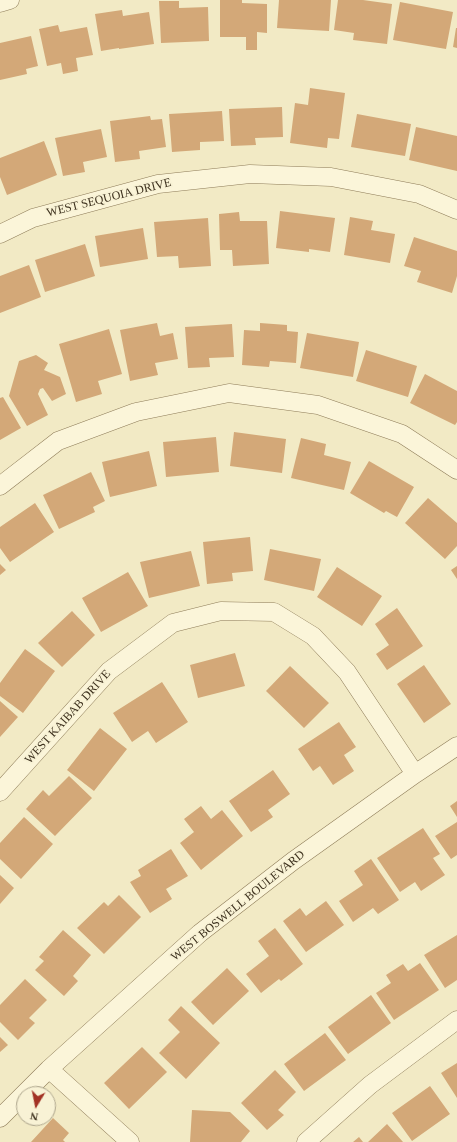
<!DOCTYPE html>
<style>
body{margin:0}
#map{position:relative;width:457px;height:1142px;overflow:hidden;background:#f2eac5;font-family:Georgia,serif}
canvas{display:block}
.north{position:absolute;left:16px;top:1086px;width:40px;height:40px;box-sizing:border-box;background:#f8f2d5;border:1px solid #ada58c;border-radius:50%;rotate:190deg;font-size:11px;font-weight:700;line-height:16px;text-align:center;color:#3d311e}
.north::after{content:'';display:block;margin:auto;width:14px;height:18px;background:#a23224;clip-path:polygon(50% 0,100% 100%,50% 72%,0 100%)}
</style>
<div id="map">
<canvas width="457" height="1142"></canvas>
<div class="north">N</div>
</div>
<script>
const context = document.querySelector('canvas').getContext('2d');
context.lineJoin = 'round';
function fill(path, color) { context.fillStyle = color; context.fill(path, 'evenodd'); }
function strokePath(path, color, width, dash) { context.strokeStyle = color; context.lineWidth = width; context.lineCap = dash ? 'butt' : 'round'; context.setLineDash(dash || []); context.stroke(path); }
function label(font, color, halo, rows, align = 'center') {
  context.font = font + ' Georgia,serif'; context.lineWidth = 3.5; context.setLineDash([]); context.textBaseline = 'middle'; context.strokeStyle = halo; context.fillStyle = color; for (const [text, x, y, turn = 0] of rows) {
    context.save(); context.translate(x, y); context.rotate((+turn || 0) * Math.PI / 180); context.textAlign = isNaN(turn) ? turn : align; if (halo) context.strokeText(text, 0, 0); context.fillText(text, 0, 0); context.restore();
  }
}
const building = new Path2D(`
 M220 0H242V3L267 4V33L257 32V50H246V37H220Z
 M279 0H331L329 31 277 28Z
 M338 0H363L392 4 387 44 353 40 354 33 334 30Z
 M159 1H179V8L208 7 209 41 161 43Z
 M400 2 453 12 446 49 393 40Z
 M122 10 123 16 149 12 154 44 119 49V48L101 51 95 14Z
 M58 25 60 32 87 27 93 55 76 58 78 71 63 74 61 63 47 66 39 29Z
 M456 28H457V48L453 47Z
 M31 36 38 66 26 69 27 74 0 80V43Z
 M310 88 345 93 339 139 328 138 327 148 290 143 295 103 308 105Z
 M282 107 283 137 255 138 256 145 231 146 229 109Z
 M222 111 224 141 200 142V150L172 152 169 114Z
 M357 114 411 124 405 156 351 147Z
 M150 116 151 120 162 119 166 147 139 151 140 159 115 162 110 121Z
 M416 127 457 136V171L409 160Z
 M101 129 107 157 83 162 85 172 63 176 55 138Z
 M44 141 57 175 7 195 0 177V158Z
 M280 211 335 218 330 252 309 249V252L276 248Z
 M239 212 240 221H267L269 264 233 266 232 250H220L219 214Z
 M350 217 373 221 371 230 395 234 390 263 344 255Z
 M208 218 211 266 179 268 178 256 157 257 154 222Z
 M143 228 148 259 100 267 95 236Z
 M414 237 457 251V276L452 293 417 282 421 271 404 266Z
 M85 244 95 276 45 292 35 260Z
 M29 265 41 297 0 313V276Z
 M157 323 160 336 173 333 178 359 155 363 158 375 130 381 120 330Z
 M260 323 287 325V331L298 332 296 363 270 361 269 367 242 365 244 330 260 331Z
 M232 324 234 357 209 358 210 367 188 368 185 327Z
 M109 329 122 374 98 381 102 394 76 402 59 344Z
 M307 333 359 342 353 377 300 368Z
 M366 350 417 366 408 397 356 381Z
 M36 355 48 363 44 370 60 377 66 394 52 401 43 388 40 389 38 394 48 415 27 426 9 396 19 361Z
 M425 374 457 391V422L455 425 410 403Z
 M3 397 21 428 0 440V398Z
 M234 432 286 439 282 473 230 466Z
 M216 437 219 472 166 477 163 442Z
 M301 438 326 444 324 455 351 462 344 490 291 478Z
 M149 451 157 486 110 497 102 462Z
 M369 461 414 487 397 517 386 511 384 513 350 493Z
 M91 472 105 501 93 507 95 512 59 529 43 495Z
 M428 498 457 523V546L445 559 405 523Z
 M35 503 54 532 10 562 0 548V527Z
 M250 537 253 571 232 573 233 581 207 584 203 542Z
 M270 549 321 559 314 591 264 580Z
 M191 551 200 586 149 598 140 562Z
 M0 564 6 570 0 575Z
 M457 566V579L451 570Z
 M337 567 382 596 362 626 317 597Z
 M128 572 148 606 101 632 82 598Z
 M397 608 423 646 387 670 376 654 389 645 375 624Z
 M72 611 95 635 62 667 38 643Z
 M25 649 55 671 23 713 0 696V683Z
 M235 653 245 686 198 698 190 665Z
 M424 665 451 704 424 723 397 684Z
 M290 666 329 703 304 728 266 691Z
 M162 682 188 722 156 743 148 731 132 742 113 713Z
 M0 701 18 717 0 737Z
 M339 722 356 747 344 755 354 771 333 785 320 766 313 771 298 749Z
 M100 728 127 749 94 791 67 770Z
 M273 770 290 794 268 810 273 817 251 832 229 801Z
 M69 776 92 798 55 836 26 809 43 790 49 796Z
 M457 801V817L450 806Z
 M201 806 211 819 222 810 243 836 201 870 180 843 194 832 184 819Z
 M24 817 53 844 21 879 0 859V843Z
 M457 822V855L451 859 435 836Z
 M423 828 440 854 433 858 445 875 421 891 415 882 400 892 377 858Z
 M171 849 188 876 166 889 172 899 150 913 130 882 141 876 138 870Z
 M371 859 399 900 378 914 373 908 353 922 339 901 363 885 354 871Z
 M0 875 14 888 0 904Z
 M119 895 141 917 104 954 77 928 104 902 108 906Z
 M326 901 344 925 306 952 283 921 300 908 306 916Z
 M275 928 303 964 281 981 279 979 261 993 246 974 269 956 258 941Z
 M63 930 91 955 73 976 78 981 64 996 35 970 44 961 39 957Z
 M457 935V980L445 988 424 955Z
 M420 963 439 990 394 1020 376 993 391 983 386 975 403 964 408 971Z
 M227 968 249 991 213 1025 191 1002Z
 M25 979 47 1000 29 1018 35 1023 18 1040 0 1022V1005Z
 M371 995 391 1023 348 1054 328 1027Z
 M181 1006 220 1043 186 1079 159 1053 180 1032 168 1020Z
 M325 1033 346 1060 304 1091 284 1064Z
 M0 1037 8 1045 0 1052Z
 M142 1047 167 1072 129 1109 104 1083Z
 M457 1063V1098L441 1073Z
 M275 1070 296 1092 278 1110 284 1115 267 1130 241 1103Z
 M430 1086 450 1114 412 1141 392 1113Z
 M192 1110 230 1112 250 1131 241 1142H190Z
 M53 1118 69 1133 63 1140 65 1142H31Z
 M387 1124 403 1142H368Z
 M359 1137 363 1142H353Z`);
const minor = new Path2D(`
 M0 3 10 0
 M0 234 33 218 158 184 250 174 331 177 419 194 457 210
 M0 486 58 441 136 412 229 393 318 405 402 434 457 470
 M0 792 109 671 173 623 221 611 274 612 313 636 347 672 415 774
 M49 1069 130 1142
 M0 1118 49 1069 200 933 293 861 415 774 457 746
 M306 1142 370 1085 457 1020`);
const streetNames = [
 ["WEST SEQUOIA DRIVE",109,198,-14],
 ["WEST KAIBAB DRIVE",68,717,-48],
 ["WEST BOSWELL BOULEVARD",238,906,-39]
];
fill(building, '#d3a878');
strokePath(minor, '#8e7c59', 19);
strokePath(minor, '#fbf5d9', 18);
label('12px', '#3d311e', '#f8f2d5', streetNames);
</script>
